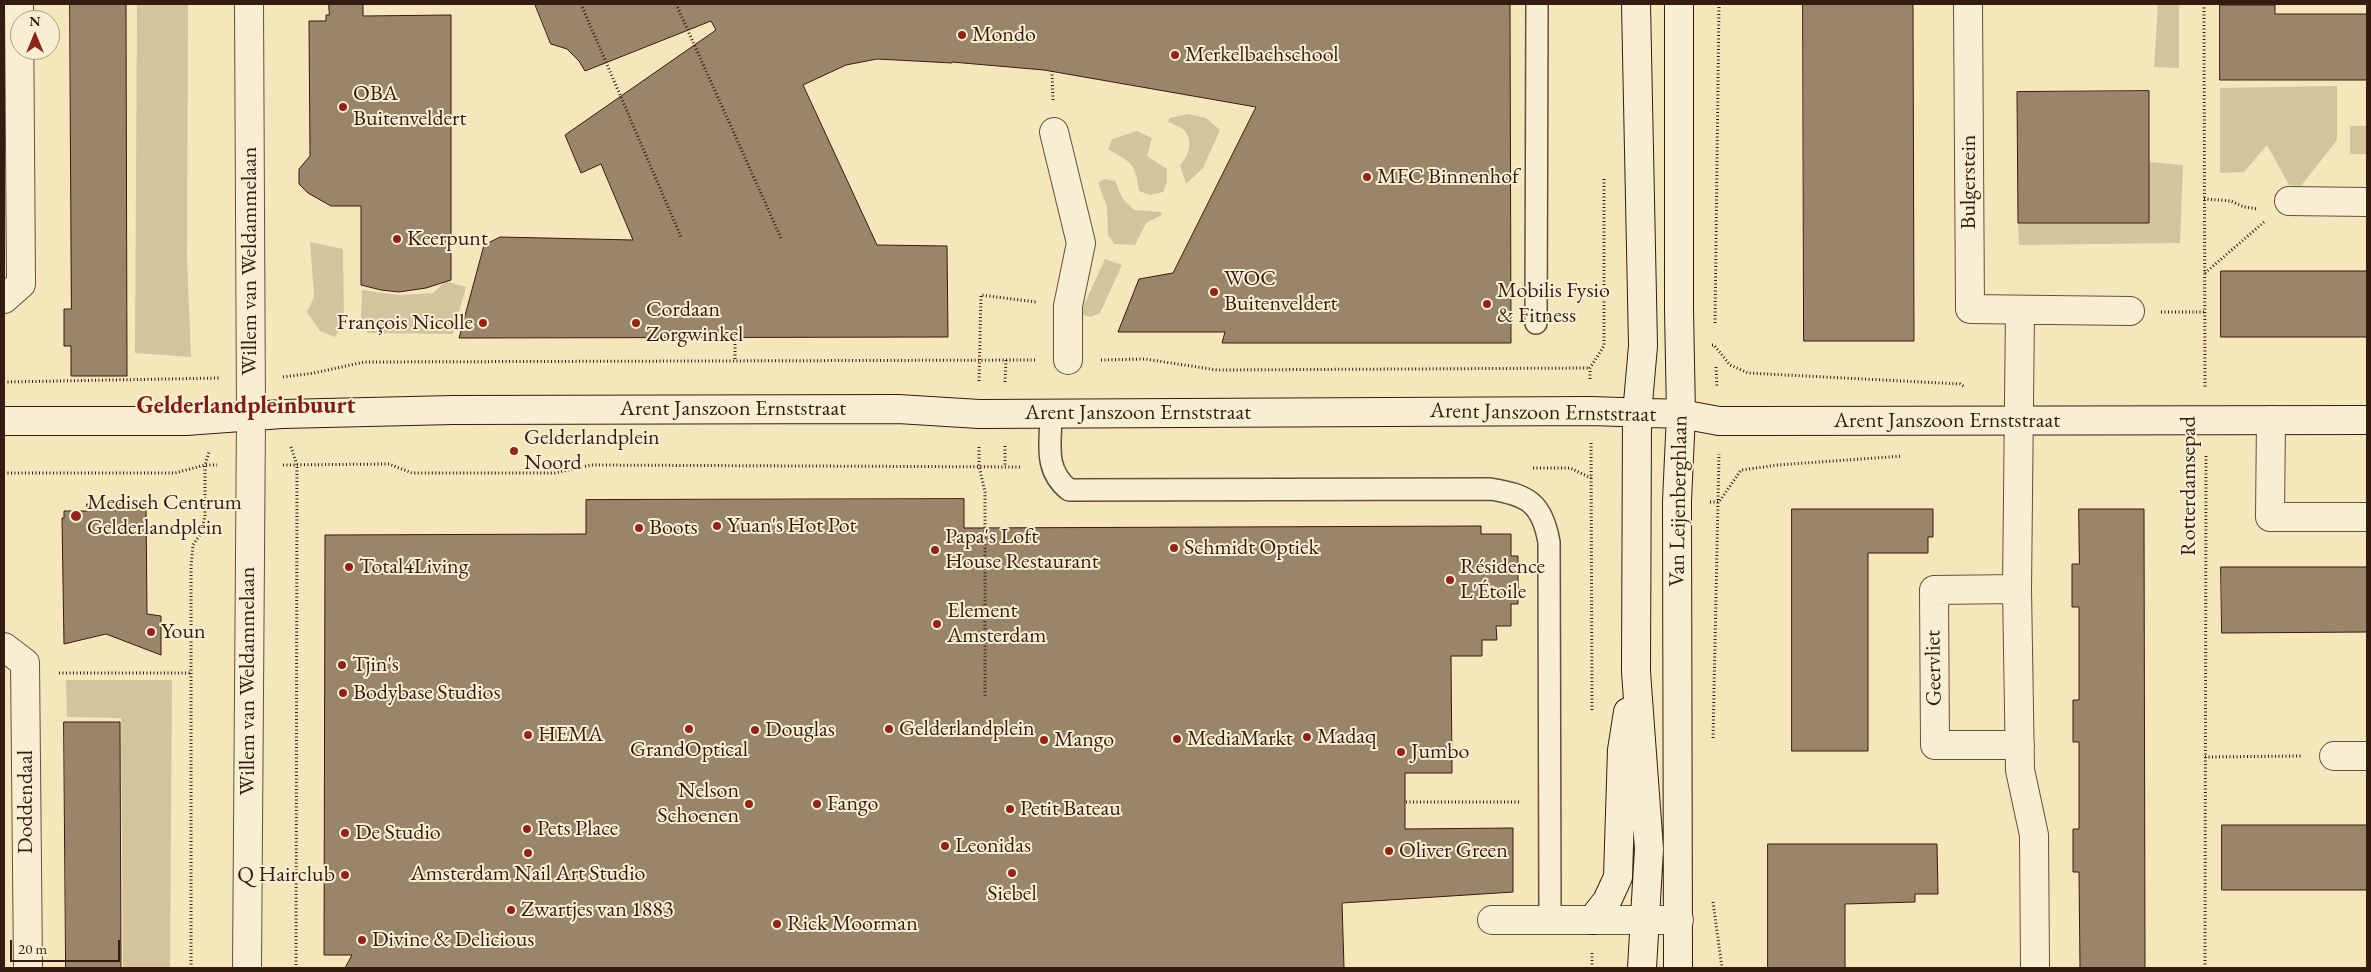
<!DOCTYPE html>
<meta charset="utf-8">
<style>
body{margin:0}
#map{position:relative;width:2371px;height:972px;overflow:hidden;background:#f5e7bb;font-family:"EB Garamond",serif}
canvas{display:block}
.frame{position:absolute;inset:0;border:5px solid #351c13;pointer-events:none}
.north{position:absolute;left:10px;top:10px;width:50px;height:50px;box-sizing:border-box;background:#f8efd3;border:1px solid #aa9b86;border-radius:50%;rotate:0deg;font-size:14px;font-weight:700;line-height:20px;text-align:center;color:#351c13}
.north::after{content:'';display:block;margin:auto;width:18px;height:22px;background:#8f2418;clip-path:polygon(50% 0,100% 100%,50% 72%,0 100%)}
.scale{position:absolute;left:10px;top:940px;width:110px;height:22px;box-sizing:border-box;border:2px solid #351c13;border-top:0;padding-left:6px;font-size:15px;line-height:18px;white-space:nowrap;color:#351c13;-webkit-text-stroke:4px #f8efd3;paint-order:stroke}
</style>
<div id="map">
<canvas width="2371" height="972"></canvas>
<div class="frame"></div>
<div class="north">N</div>
<div class="scale">20 m</div>
</div>
<script>
const context = document.querySelector('canvas').getContext('2d');
context.lineJoin = 'round';
function fill(path, color) { context.fillStyle = color; context.fill(path, 'evenodd'); }
function strokePath(path, color, width, dash) { context.strokeStyle = color; context.lineWidth = width; context.lineCap = dash ? 'butt' : 'round'; context.setLineDash(dash || []); context.stroke(path); }
function label(font, color, halo, rows, align = 'center') {
  context.font = font + ' "EB Garamond",serif'; context.lineWidth = 4; context.setLineDash([]); context.textBaseline = 'middle'; context.strokeStyle = halo; context.fillStyle = color; for (const [text, x, y, turn = 0] of rows) {
    context.save(); context.translate(x, y); context.rotate((+turn || 0) * Math.PI / 180); context.textAlign = isNaN(turn) ? turn : align; if (halo) context.strokeText(text, 0, 0); context.fillText(text, 0, 0); context.restore();
  }
}
const green = new Path2D(`
 M137 4H188L187 259 191 357 135 353Z
 M2158 4H2179V68L2154 67Z
 M2337 86V140L2301 186 2289 185 2267 145 2244 172 2220 173V88Z
 M1188 114 1206 118 1220 130 1203 168 1186 184 1180 165C1189 156 1194 140 1183 129 1179 126 1173 124 1168 122L1170 118Z
 M2350 126H2367V154H2350Z
 M1137 131 1152 138 1147 156 1167 169V182L1163 192 1150 195 1139 191C1135 163 1132 163 1108 149L1112 139Z
 M2149 162 2183 165 2180 243 2019 245 2018 223H2149Z
 M1104 179 1115 181 1123 199 1134 210 1161 212 1162 215 1146 223 1135 245 1114 244 1108 235 1107 207 1098 183Z
 M310 242 343 249 344 321 335 337 320 331 307 312 314 297Z
 M1105 259 1122 265 1100 313 1091 317 1083 315V307Z
 M446 281 466 287 453 334 368 333 361 320 362 290 398 295 433 293Z
 M66 680H172L170 968H123L121 718 67 717Z`);
const building = new Path2D(`
 M70 4H126L127 376H71V346H64V309H71Z
 M329 4H363V16L451 15V280L426 288 399 292 381 290 361 285V206H331L308 193 299 184V169L310 156 309 21H326V15H329Z
 M535 4H1510L1511 343H1222L1225 332H1118L1139 279 1173 273 1256 107 1044 70 952 62V63L877 59 846 65 803 85 877 245 947 246 948 337 459 338 484 245 500 237 633 240 601 164 581 173 565 135 716 30 711 21 585 71 579 61 567 49 551 44Z
 M1803 4H1913L1914 341H1804Z
 M2220 5H2275V14H2367V80H2220Z
 M2149 91V223H2018L2017 92Z
 M2221 271H2367V337H2221Z
 M964 499V528L1481 526V534H1511V556H1518V604H1511V626H1496L1497 640H1482V656H1451L1452 773H1405V829L1513 828V892L1342 903 1344 968H345L352 955H324L325 535 586 534V500Z
 M87 504H146L147 614 161 616V655L106 634 64 644 62 518H64V511H87Z
 M1792 509H1933V537H1928V553H1868V751H1792Z
 M2079 509H2144L2145 968H2080L2079 872H2073V829H2079V742H2073V700H2079V607H2072V564H2079Z
 M2221 567H2367V632L2222 633Z
 M64 722H120L121 968H66Z
 M2222 825H2367V890H2222Z
 M1768 844H1937L1938 894H1915V902L1845 904V968H1768Z`);
const path = new Path2D(`
 M581 4 681 237
 M676 4 781 238
 M2204 4 2205 388
 M1052 71 1053 101
 M2204 199 2231 201 2244 207 2258 209
 M2205 273 2264 222
 M2161 312H2205
 M1715 323 1719 4
 M735 337V361
 M1712 345H1714L1730 365 1748 373 1960 384 1965 387
 M1101 360 1145 359 1217 370 1590 368
 M1716 367 1717 388
 M283 377 314 373 364 362 1035 360
 M1590 379V368L1604 346V177
 M979 381 981 295 1036 302
 M4 382 219 378
 M1005 382 1006 360
 M1591 443 1592 711
 M1005 446V467
 M291 447 297 465 296 968
 M979 447V466L985 492V696
 M283 465 389 464 412 473H555L591 465 1022 467
 M1533 468H1570L1591 478
 M4 473H175L205 465H217
 M1710 502H1719L1741 470 1778 465 1902 456
 M59 673H191
 M1713 738 1719 454
 M2205 757 2302 756
 M1406 802H1520
 M1713 902 1722 968
 M1592 953V968
 M191 968V567L193 545 201 533 205 516V465L209 452
 M2205 968 2206 454`);
const lane = new Path2D(`
 M1536 323 1537 4
 M1051 413C1051 443 1043 469 1069 490L1490 489C1528 495 1542 503 1549 542L1550 920`);
const street = new Path2D(`
 M1968 4 1970 309 2130 311
 M1054 132 1081 243 1068 306V360
 M2289 201 2367 202
 M4 299 21 284 19 4
 M2020 310 2017 589 2020 770 2034 835 2035 968
 M2271 420 2270 517H2367
 M2017 589 1934 590 1935 745H2020
 M4 647 25 663 28 968
 M2334 756H2367
 M1492 920H1679
 M247 968 251 416 249 4`);
const secondary = new Path2D(`
 M1636 4 1643 346 1637 414 1636 672 1649 849 1642 968
 M4 421H186L282 414 453 410 898 409 979 414 1591 411 1681 414 1719 421H1753L2367 420
 M1592 920 1607 901 1618 877 1622 750 1628 712
 M1678 968 1677 501 1681 414 1679 310V4`);
const markers = [
 [962,35,5,"#8f2418"],
 [1175,55,5,"#8f2418"],
 [343,107,5,"#8f2418"],
 [1367,177,5,"#8f2418"],
 [397,239,5,"#8f2418"],
 [1214,292,5,"#8f2418"],
 [1487,304,5,"#8f2418"],
 [483,323,5,"#8f2418"],
 [636,323,5,"#8f2418"],
 [514,451,5,"#8f2418"],
 [76,516,6,"#8f2418"],
 [717,526,5,"#8f2418"],
 [639,528,5,"#8f2418"],
 [1174,548,5,"#8f2418"],
 [935,550,5,"#8f2418"],
 [349,567,5,"#8f2418"],
 [1450,580,5,"#8f2418"],
 [937,624,5,"#8f2418"],
 [151,632,5,"#8f2418"],
 [342,665,5,"#8f2418"],
 [343,693,5,"#8f2418"],
 [689,729,5,"#8f2418"],
 [889,729,5,"#8f2418"],
 [755,730,5,"#8f2418"],
 [528,735,5,"#8f2418"],
 [1307,737,5,"#8f2418"],
 [1177,739,5,"#8f2418"],
 [1044,740,5,"#8f2418"],
 [1401,752,5,"#8f2418"],
 [749,804,5,"#8f2418"],
 [817,804,5,"#8f2418"],
 [1010,809,5,"#8f2418"],
 [527,829,5,"#8f2418"],
 [345,833,5,"#8f2418"],
 [945,846,5,"#8f2418"],
 [1389,851,5,"#8f2418"],
 [528,853,5,"#8f2418"],
 [1012,873,5,"#8f2418"],
 [345,875,5,"#8f2418"],
 [511,910,5,"#8f2418"],
 [777,924,5,"#8f2418"],
 [362,940,5,"#8f2418"]
];
const poiNames = [
 ["Mondo",972,35],
 ["Merkelbachschool",1185,55],
 ["OBA",353,94],
 ["Buitenveldert",353,119],
 ["MFC Binnenhof",1377,177],
 ["Keerpunt",407,239],
 ["WOC",1224,279],
 ["Buitenveldert",1224,304],
 ["Mobilis Fysio",1497,291],
 ["& Fitness",1497,316],
 ["Cordaan",646,310],
 ["Zorgwinkel",646,335],
 ["François Nicolle",473,323,"right"],
 ["Gelderlandplein",524,438],
 ["Noord",524,463],
 ["Medisch Centrum",87,503],
 ["Gelderlandplein",87,528],
 ["Yuan's Hot Pot",727,526],
 ["Boots",649,528],
 ["Papa's Loft",945,537],
 ["House Restaurant",945,562],
 ["Schmidt Optiek",1184,548],
 ["Total4Living",359,567],
 ["Résidence",1460,567],
 ["L'Étoile",1460,592],
 ["Element",947,611],
 ["Amsterdam",947,636],
 ["Youn",161,632],
 ["Tjin's",352,665],
 ["Bodybase Studios",353,693],
 ["Gelderlandplein",899,729],
 ["Douglas",765,730],
 ["HEMA",538,735],
 ["Madaq",1317,737],
 ["MediaMarkt",1187,739],
 ["Mango",1054,740],
 ["GrandOptical",689,750,"center"],
 ["Jumbo",1411,752],
 ["Nelson",739,791,"right"],
 ["Schoenen",739,816,"right"],
 ["Fango",827,804],
 ["Petit Bateau",1020,809],
 ["Pets Place",537,829],
 ["De Studio",355,833],
 ["Leonidas",955,846],
 ["Oliver Green",1399,851],
 ["Amsterdam Nail Art Studio",528,874,"center"],
 ["Q Hairclub",335,875,"right"],
 ["Siebel",1012,894,"center"],
 ["Zwartjes van 1883",521,910],
 ["Rick Moorman",787,924],
 ["Divine & Delicious",372,940]
];
const streetNames = [
 ["Bulgerstein",1969,182,-90],
 ["Willem van Weldammelaan",250,261,-90],
 ["Arent Janszoon Ernststraat",733,409],
 ["Arent Janszoon Ernststraat",1138,413],
 ["Arent Janszoon Ernststraat",1543,413,1],
 ["Arent Janszoon Ernststraat",1947,421],
 ["Rotterdamsepad",2189,486,-90],
 ["Van Leijenberghlaan",1679,501,-89],
 ["Geervliet",1934,668,-91],
 ["Willem van Weldammelaan",248,681,-90],
 ["Doddendaal",26,802,-90]
];
const neighbourhoodNames = [
 ["Gelderlandpleinbuurt",246,406]
];
fill(green, '#d4c49e');
fill(building, '#99866a');
strokePath(building, '#351c13', 1);
strokePath(lane, '#654f3d', 24);
strokePath(street, '#654f3d', 30);
strokePath(secondary, '#351c13', 30);
strokePath(path, '#351c13', 3, [1, 2.5]);
strokePath(lane, '#f8efd3', 21);
strokePath(street, '#f8efd3', 28);
strokePath(secondary, '#f8efd3', 28);
for (const [x, y, r, color] of markers) { const dot = new Path2D(); dot.arc(x, y, r, 0, 2 * Math.PI); context.fillStyle = color; context.fill(dot); strokePath(dot, '#f8efd3', 2); }
label('22px', '#351c13', '#f8efd3', poiNames, 'left');
label('22px', '#351c13', '#f8efd3', streetNames);
label('bold 24px', '#7a1f14', '#f8efd3', neighbourhoodNames);
</script>
